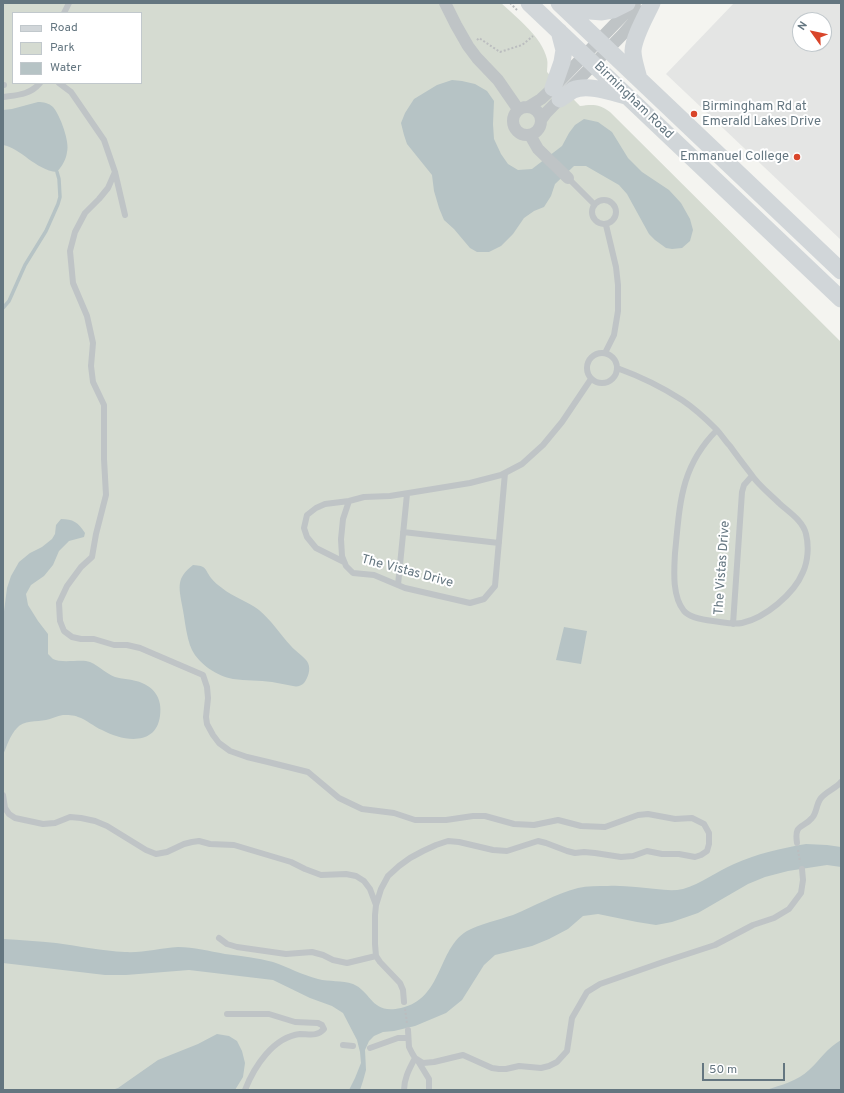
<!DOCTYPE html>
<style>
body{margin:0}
#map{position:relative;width:844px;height:1093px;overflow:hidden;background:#f4f4f0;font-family:Overpass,sans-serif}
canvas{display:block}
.frame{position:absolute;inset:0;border:4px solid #647680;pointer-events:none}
.legend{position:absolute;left:12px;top:12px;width:130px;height:72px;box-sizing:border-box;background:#fff;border:1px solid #c1c8cc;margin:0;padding:5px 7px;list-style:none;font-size:12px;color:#647680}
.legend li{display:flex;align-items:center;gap:8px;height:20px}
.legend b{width:20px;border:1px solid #c1c8cc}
.north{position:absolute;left:792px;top:12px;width:40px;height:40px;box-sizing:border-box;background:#fff;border:1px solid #c1c8cc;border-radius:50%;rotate:303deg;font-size:11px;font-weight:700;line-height:16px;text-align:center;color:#647680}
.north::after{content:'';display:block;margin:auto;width:14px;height:18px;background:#d9452a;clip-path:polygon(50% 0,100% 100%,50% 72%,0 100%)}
.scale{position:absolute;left:702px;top:1063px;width:83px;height:18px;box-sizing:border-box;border:2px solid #647680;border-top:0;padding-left:5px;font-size:12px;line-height:14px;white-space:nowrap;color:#647680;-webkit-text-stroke:3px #fff;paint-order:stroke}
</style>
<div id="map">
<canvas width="844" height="1093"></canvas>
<div class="frame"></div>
<ul class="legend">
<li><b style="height:5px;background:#d1d6d9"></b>Road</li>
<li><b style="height:11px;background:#d5dbd1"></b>Park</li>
<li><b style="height:11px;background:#b6c3c5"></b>Water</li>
</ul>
<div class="north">N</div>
<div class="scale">50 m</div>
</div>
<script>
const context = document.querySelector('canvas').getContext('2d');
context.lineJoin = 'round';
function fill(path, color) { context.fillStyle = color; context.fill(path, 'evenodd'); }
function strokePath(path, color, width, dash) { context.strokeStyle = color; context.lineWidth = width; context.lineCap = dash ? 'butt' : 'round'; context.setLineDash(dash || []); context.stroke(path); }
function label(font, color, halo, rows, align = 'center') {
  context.font = font + ' Overpass,sans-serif'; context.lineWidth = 4; context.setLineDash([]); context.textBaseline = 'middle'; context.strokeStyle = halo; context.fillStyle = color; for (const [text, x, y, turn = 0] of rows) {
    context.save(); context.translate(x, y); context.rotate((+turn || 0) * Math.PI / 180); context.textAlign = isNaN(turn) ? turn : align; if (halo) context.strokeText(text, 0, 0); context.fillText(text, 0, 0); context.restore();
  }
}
const built = new Path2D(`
 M734 3H841V240L666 74ZM800 20H824V44H800Z`);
const green = new Path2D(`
 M3 3H501C517 18 542 37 547 59 548 63 547 68 547 72L580 106C592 104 600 104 610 112L841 342V1090H3ZM13 13H141V83H13Z`);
const water = new Path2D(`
 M452 80 462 81 475 84 487 91 494 101 493 124 494 139 501 154 508 164 518 170 532 169 562 146 569 133 575 125 584 119 598 122 612 132 628 158 642 172 669 190 681 203 690 219 693 230 690 241 682 248 672 249 666 248 655 240 649 234 627 194 619 185 586 166H574L555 184 551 196 544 207 534 211 524 218 513 234 501 246 489 252H477L470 248 454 229 444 220 439 208 434 191 432 175 407 144 404 135 401 123 405 113 414 99 437 85Z
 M38 102C43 102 49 103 53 107 60 115 70 142 67 152 66 160 62 166 57 172 35 170 21 148 3 145V110L12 109Z
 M61 519C73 519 78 522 85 533L84 537 69 541 59 551 53 565 44 576 31 585 26 594 28 605 38 621 48 634V654C49 655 52 658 53 659 60 663 77 660 86 661 97 663 104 673 115 677 122 679 129 679 136 681 153 685 163 698 160 716 156 747 122 741 102 730 94 727 86 719 78 717 74 715 67 715 63 715 57 716 51 719 46 720 37 722 23 720 17 728 10 735 7 746 3 755V619L7 588 11 576 19 562 30 553 42 547 52 539 55 534 56 525Z
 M193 565C207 566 204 568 211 578 214 582 218 585 222 588 233 597 247 601 259 610 271 620 280 634 291 646 295 651 306 658 308 663 311 669 308 678 304 683 301 686 297 687 293 686 286 685 279 683 272 682 259 680 246 681 233 679 217 676 199 664 192 650 186 637 185 619 182 605 179 587 176 578 193 565Z
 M564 627 587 631 581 664 556 660Z
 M806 844 827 845 841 847V867L827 865 788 871 765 877 748 884 698 913 672 922 656 925 637 922 598 914 583 916 568 929 549 939 532 946 495 955 484 965 462 1000 446 1013 415 1026 394 1031 383 1032 374 1036 369 1041 365 1050 366 1070 363 1081 360 1090H349L355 1078 361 1063 360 1052 357 1040 343 1013 332 1006 310 998 273 980 189 970 126 975H105L3 963V939C20 940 38 941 56 943 79 946 102 951 125 952 143 953 160 948 178 947 194 947 209 951 225 954 242 956 257 958 273 962 288 967 302 975 318 979 329 982 342 980 353 984 372 992 371 1015 401 1008 443 999 437 949 467 931 480 924 498 920 513 915 535 906 555 894 578 888 587 886 598 886 608 886 624 885 641 888 656 889 665 890 674 891 683 889 701 884 717 871 734 864 756 854 782 848 806 844Z
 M217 1034 229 1036 237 1041 242 1051 245 1063 243 1077 235 1090H112L118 1088 158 1060 198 1044Z
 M841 1040V1090H766C781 1085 798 1081 809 1070 821 1059 826 1049 841 1040Z`);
const stream = new Path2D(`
 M3 308 9 301 25 265 46 231 58 204 60 197 59 179 57 172`);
const path = new Path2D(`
 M510 3 517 10
 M477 40 479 38 500 52 522 45 533 36
 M798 850 800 862
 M405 1009 407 1023`);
const lane = new Path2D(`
 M64 13 69 3
 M59 83 71 92 104 140 115 172 125 215
 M3 85H4
 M3 97C17 95 30 95 40 83
 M115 172 108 188 99 199 85 213 75 232 70 251 73 283 87 316 93 343 91 366 93 382 104 405V459L106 495 96 534 92 557 81 567 67 586 59 603 60 621 64 631 72 637 81 639H94L114 645H127L140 648 203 675 207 687 208 698 206 717 207 724 213 735 219 743 230 751 247 757 268 762 308 772 339 798 362 809 394 813 415 820H446L473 816H485L514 824 534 825 558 820 581 826 605 827 638 815 648 814 675 819 692 818 704 824 709 833V844L707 851 701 855 695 857 679 854H662L647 851 633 856 621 857 595 853 584 852 575 853 567 851 546 843 538 841 507 851 493 850 459 842 448 841 436 845 423 851 410 858 399 866 388 876 381 889 376 905
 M568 178 594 204
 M592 212a12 12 0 1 1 24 0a12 12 0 1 1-24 0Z
 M587 368a15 15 0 1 1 30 0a15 15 0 1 1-30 0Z
 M605 353 614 335 618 311V285L616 267 606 225
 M617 368C639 376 662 387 682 400 694 408 706 419 716 429 721 434 725 441 730 446 737 456 744 465 751 474 757 484 771 495 780 504 789 512 803 521 806 534 809 546 808 561 803 572 794 594 765 618 742 623 732 625 723 622 713 621 704 620 690 618 684 611 672 596 674 571 675 553 680 504 680 467 717 430
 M349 501 343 519 341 539 342 556 346 566 353 573 374 575 405 588 470 603 484 599 495 586 505 473
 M403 532 499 543
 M344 562 316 548 307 537 304 528 307 515 316 508 325 504 349 501 364 497 390 496 470 483 501 475 522 464 543 445 562 422 591 379
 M398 585 407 494
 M733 624 742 492 744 485 752 476
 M3 795 5 808 9 814 15 818 43 824 55 823 70 817 81 818 95 821 107 826 146 850 156 854 167 852 184 844 192 842 199 841 210 844 234 845 291 862 305 869 321 875 346 874 356 876 364 881 370 889 376 905 375 915V944L376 956 347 963 333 960 323 955 312 952 286 954 237 947 227 944 219 938
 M797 843C794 823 803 829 812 818 817 813 816 804 821 798 827 791 835 789 841 782
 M376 956 380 962 400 983 403 990 404 1002
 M227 1014H269L295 1022 318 1023 322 1025 324 1029C317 1037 309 1034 300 1034 273 1037 254 1067 245 1090
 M408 1030 409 1047 412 1053 415 1058 423 1063 434 1062 463 1055 492 1068 499 1069H506L519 1066 541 1068 549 1066 557 1062 567 1051 572 1018 587 992 600 984 663 962 715 945 753 925 774 918 789 909 801 893 803 880 802 869
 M343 1045 353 1046
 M370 1048 398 1038H408
 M418 1061 429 1079V1090
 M404 1090C404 1078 410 1068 415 1058`);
const street = new Path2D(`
 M445 3 456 25 468 46 477 58 498 80 518 109
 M513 121a14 14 0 1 1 28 0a14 14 0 1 1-28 0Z
 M528 107 541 99 553 88 635 3
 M541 120 546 113 623 34 643 11
 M530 135 538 149 568 178`);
const secondary = new Path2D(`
 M529 3 841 299
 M559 3 841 271
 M566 9 602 12 613 10 627 3
 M639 79C637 70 633 60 633 51 634 36 646 16 652 3
 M553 88 562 62 564 50 559 31
 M560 99C564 96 569 93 573 90 588 84 611 92 626 96`);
const markers = [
 [694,114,4,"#d9452a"],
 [797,157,4,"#d9452a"]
];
const streetNames = [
 ["Birmingham Road",633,101,44],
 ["The Vistas Drive",723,568,-86],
 ["The Vistas Drive",407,572,15]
];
const poiNames = [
 ["Birmingham Rd at",702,107],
 ["Emerald Lakes Drive",702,122],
 ["Emmanuel College",789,157,"right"]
];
fill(built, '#e4e5e4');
fill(green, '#d5dbd1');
fill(water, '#b6c3c5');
strokePath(stream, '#b6c3c5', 3.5);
strokePath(path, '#bbbdbf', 2, [2, 2]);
strokePath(lane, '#bfc4c6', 6);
strokePath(street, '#bfc4c6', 12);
strokePath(secondary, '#d1d6d9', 17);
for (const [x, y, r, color] of markers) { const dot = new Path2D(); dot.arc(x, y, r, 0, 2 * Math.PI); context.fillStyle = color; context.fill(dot); strokePath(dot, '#fff', 1.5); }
label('13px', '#647680', '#fff', streetNames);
label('13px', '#647680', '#fff', poiNames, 'left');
</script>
